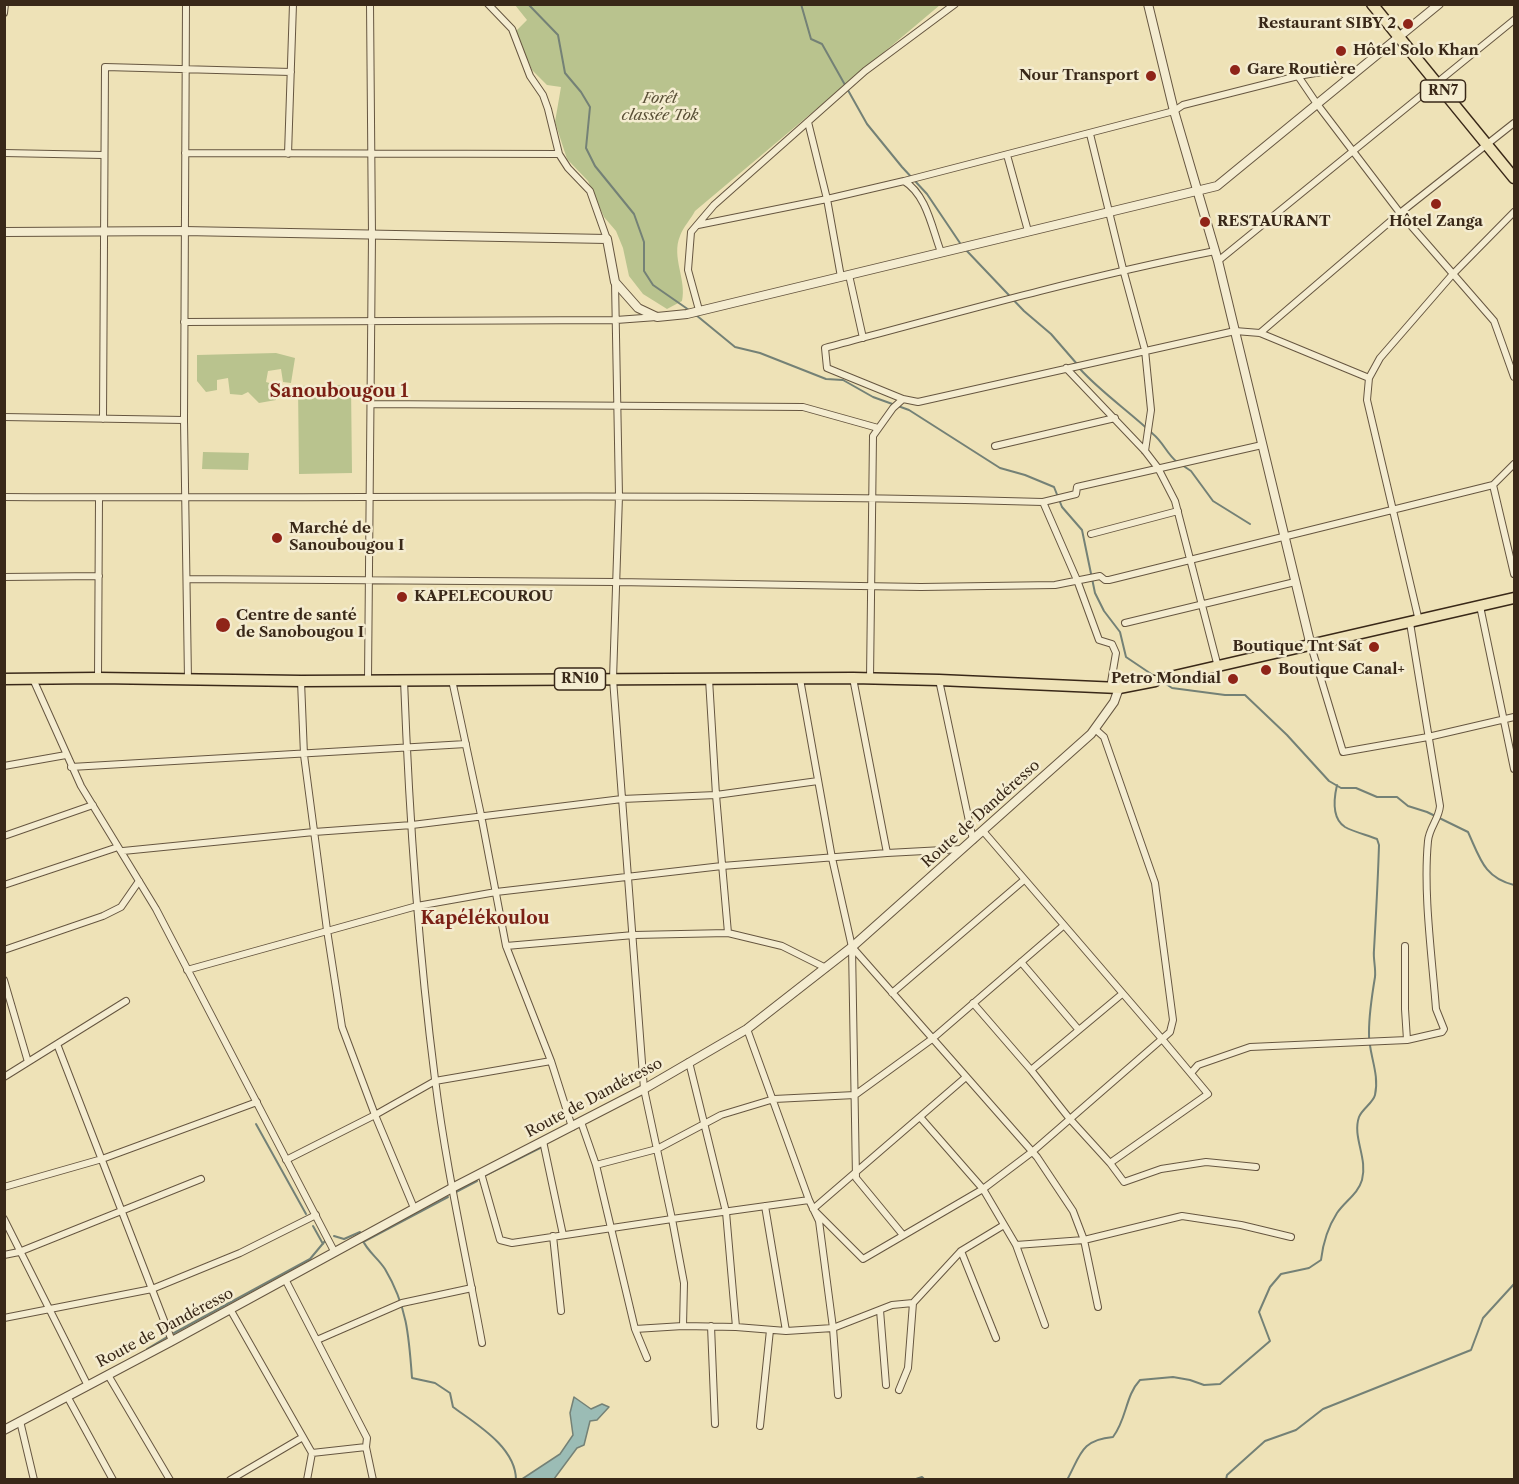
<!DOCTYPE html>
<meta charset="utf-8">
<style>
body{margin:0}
#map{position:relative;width:1519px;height:1484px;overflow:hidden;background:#eee2b7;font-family:"Libre Caslon Text",serif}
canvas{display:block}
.frame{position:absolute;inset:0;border:6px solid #392818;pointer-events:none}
</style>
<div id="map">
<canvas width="1519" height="1484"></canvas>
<div class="frame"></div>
</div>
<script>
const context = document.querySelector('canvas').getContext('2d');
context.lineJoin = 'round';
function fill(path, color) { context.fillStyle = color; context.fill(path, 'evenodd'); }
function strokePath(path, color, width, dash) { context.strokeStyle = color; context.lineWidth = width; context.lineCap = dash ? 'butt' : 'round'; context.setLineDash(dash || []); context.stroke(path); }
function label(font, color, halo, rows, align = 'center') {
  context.font = font + ' "Libre Caslon Text",serif'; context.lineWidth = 5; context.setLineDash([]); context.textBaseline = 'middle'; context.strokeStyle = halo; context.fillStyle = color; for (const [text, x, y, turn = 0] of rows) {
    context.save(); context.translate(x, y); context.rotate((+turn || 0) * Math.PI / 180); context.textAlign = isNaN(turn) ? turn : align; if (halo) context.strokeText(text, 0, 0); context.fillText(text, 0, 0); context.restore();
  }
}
const green = new Path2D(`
 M515 5H940L695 211C691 219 683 227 680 236 671 257 687 280 682 301L667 309 643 294 629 276 623 248 616 231 604 217 588 181 567 159 555 122 561 87 547 85 532 70 515 32 527 20Z
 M276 353 295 358 291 383 283 382 281 369 268 371 266 382 276 385V400L259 403 248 392 242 395 230 394 228 378 217 380V390L206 392 197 381V355Z
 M351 385 352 473 299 474 298 386Z
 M203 452 249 453 248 470 202 469Z`);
const water = new Path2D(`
 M574 1397 591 1409 602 1404 609 1407 597 1420 590 1421 584 1445 577 1448 554 1479H522L560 1454 573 1435 570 1413Z`);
const stream = new Path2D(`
 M528 4 558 35 565 73 581 92 590 107 586 148 595 166 634 214 644 242V271L653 285 689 310
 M801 4 811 39 822 44 867 124 902 167 927 194 962 246
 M966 250 1024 311 1051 334 1077 364
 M696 315 735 347 760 353 826 379 843 380 873 397 909 410 1000 468 1025 475 1054 487 1062 507 1082 530 1095 593 1104 611 1120 632 1126 657 1172 688 1225 695H1245L1287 735 1329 781 1341 788H1356L1377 797H1397L1408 806 1427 812 1468 832C1480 858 1484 878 1514 885
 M1080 369C1102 393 1130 412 1153 434 1163 442 1167 454 1177 462
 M1182 465 1191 471 1213 501 1250 524
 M256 1124 306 1214
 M484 1176 542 1147
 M456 1192 477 1181
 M313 1226 323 1244
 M334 1236 344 1239 360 1232
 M362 1239C367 1251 378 1258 385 1269 407 1306 409 1336 412 1378L435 1383 450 1393 453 1407C476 1424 516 1447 516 1480
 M363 1242 448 1197
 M174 1333 310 1259 325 1241
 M147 1349 167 1337
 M913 1480 922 1477 925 1480
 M1067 1480C1081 1454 1081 1440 1113 1437 1127 1419 1125 1396 1140 1380L1173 1377 1190 1380 1204 1385 1220 1384 1270 1341 1259 1312 1270 1287 1281 1274 1309 1268 1321 1260C1323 1243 1328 1227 1337 1213 1345 1201 1358 1194 1362 1180 1368 1158 1352 1137 1359 1117 1362 1109 1373 1103 1375 1095 1380 1073 1368 1053 1369 1032 1369 1013 1372 995 1375 977 1376 968 1373 959 1374 950 1376 914 1378 880 1379 845L1377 839C1367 835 1354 832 1345 827 1331 818 1334 798 1337 785
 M1226 1480 1227 1475 1265 1441 1296 1430 1323 1409 1471 1350 1483 1318 1514 1284`);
const minor = new Path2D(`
 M186 4 184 420 188 680
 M488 4 512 29 530 76 543 95 548 109 559 154 568 168 590 191 607 239
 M4 13 5 4
 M1298 76 1317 104 1400 213 1494 321 1514 377
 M808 122 827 199 841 277
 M1090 134 1123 269 1145 350 1151 410 1145 451
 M4 153 103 155
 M185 153 559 154
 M288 154 293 4
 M1007 155 1028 231
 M904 181 1174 111 1183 105 1298 76 1339 69 1348 78
 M698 225 827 199 904 181C927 195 932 229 941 252
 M1218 261 1514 20
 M849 275 863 338
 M699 310 688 270 691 232 714 205 865 71 955 4
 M184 322 616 320 657 317
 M1260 333 1400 213 1514 123
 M1066 368 1145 451 1158 468 1175 501 1218 667
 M903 399 827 368 825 348C955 313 1084 277 1215 251
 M372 404 803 407 878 428
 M4 417 184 420
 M103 419 105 67 291 72
 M995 446 1115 418
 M1493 485 1514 574
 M4 497C351 499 697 492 1043 502L1077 580 1099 640 1112 644 1116 653 1110 688
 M1043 502 1076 494 1077 487 1262 445
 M1091 534 1178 511
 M4 577 99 576
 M187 579 616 582 921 587 1055 585 1100 576 1105 580H1109L1493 485 1514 464
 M1480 606 1514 769
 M1419 621 1367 400 1369 378 1380 358 1452 275 1514 212
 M1125 623 1295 582
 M1311 646 1343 752 1428 737 1514 717
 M98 678 99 498
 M853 678 887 853
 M33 679 81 786 156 909 334 1251
 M709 679 716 795 728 933
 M800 679 832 858 852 947
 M870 679 873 436 893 408 903 399 918 402 1235 331 1260 333 1369 378
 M368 680 372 235 370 4
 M404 680C409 813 418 947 435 1079 446 1168 466 1255 482 1343
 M452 680 481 815 506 946 551 1061 572 1127
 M939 680 973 840
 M301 681 304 755 327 930 342 1027 375 1115 414 1208
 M4 766 66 755
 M71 767 466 744
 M4 836 93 805
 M123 851 314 832 412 825 622 799 716 795 818 781
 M4 885 118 847
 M506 946 634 935 728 933 782 946 826 968
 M1405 946V1009L1407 1040
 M4 950 103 916 121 907 139 881
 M1021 962 1078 1029
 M187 970 417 906 496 892 722 866 887 853 962 849
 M4 980 28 1062
 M892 993 1024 880
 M973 1003 1031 1070 1122 994
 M747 1029 809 1200 819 1221 833 1328 838 1395
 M57 1044 172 1341
 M689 1062 726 1212 736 1327 786 1331 833 1328 892 1305 913 1303 961 1251 1004 1225
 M1031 1070 1069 1118 1110 1163 1208 1094 1162 1039 1170 1032 1173 1020 1155 883 1104 737 1095 729
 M1191 1073 1198 1065 1250 1047 1407 1040 1442 1032 1444 1029 1436 1009C1432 956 1423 893 1428 841 1429 828 1439 819 1440 806L1410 623
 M4 1077 126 1001
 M966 1077 813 1209 863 1259 983 1189 1032 1152 1162 1039 983 831
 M920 1117 983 1189 1016 1245 1045 1325
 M581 1122 596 1165 657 1149 721 1115 774 1099 855 1095 932 1039 1063 926
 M543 1141 563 1235
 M286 1160 375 1115 435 1081 551 1061
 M1110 1163 1124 1182 1161 1169 1206 1162 1256 1167
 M596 1165 635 1329 683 1326
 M481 1173 500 1240 512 1243 672 1219 644 1089 613 679 619 496 615 282
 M4 1187 102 1159 257 1102
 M765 1206 786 1331
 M4 1219 88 1386
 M903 1235 856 1178 852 947 1037 1157 1073 1211 1084 1240 1098 1307
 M553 1236 561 1311
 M1016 1245 1084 1240 1182 1216 1241 1225 1291 1237
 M961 1251 996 1338
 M4 1255 19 1252 201 1179
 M285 1279 367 1438 366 1447 312 1453
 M230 1309 312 1453 307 1480
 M880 1310 886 1385
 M4 1318 152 1289 240 1253 316 1215
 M711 1326 715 1424
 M736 1327 683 1326 684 1283 672 1219 809 1200
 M635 1329 647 1358
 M317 1340 402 1303 472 1288
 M108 1375 170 1480
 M899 1390 908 1368 913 1303
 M67 1396 113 1480
 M20 1421 34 1480
 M760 1426 770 1330
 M366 1447 373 1480
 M230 1480 303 1437`);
const tertiary = new Path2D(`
 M1148 4 1174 111 1218 261 1311 646
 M4 232 184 231 607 239 615 282 638 308 657 317 687 314 1217 186 1439 4
 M4 1430 172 1341 452 1188 644 1089 747 1029 852 947 1091 734 1114 702 1119 688`);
const trunk = new Path2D(`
 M1372 4 1514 178
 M1166 678 1514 598
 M4 679 98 678 301 681 853 678 939 680 1119 688 1155 681`);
const markers = [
 [1408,24,6,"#8f2418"],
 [1341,51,6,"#8f2418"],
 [1235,70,6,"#8f2418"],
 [1151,76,6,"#8f2418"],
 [1436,204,6,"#8f2418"],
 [1205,222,6,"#8f2418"],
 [277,538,6,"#8f2418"],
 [402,597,6,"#8f2418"],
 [223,625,8,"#8f2418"],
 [1374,647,6,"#8f2418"],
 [1266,670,6,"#8f2418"],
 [1233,679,6,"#8f2418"]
];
const shields = [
 [1443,91,45],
 [580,679,51]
];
const shieldNames = [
 ["RN7",1443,91],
 ["RN10",580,679]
];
const poiNames = [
 ["Restaurant SIBY 2",1396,24,"right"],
 ["Hôtel Solo Khan",1353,51],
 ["Gare Routière",1247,70],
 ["Nour Transport",1139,76,"right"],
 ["RESTAURANT",1217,222],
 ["Hôtel Zanga",1436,222,"center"],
 ["Marché de",289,529],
 ["Sanoubougou I",289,546],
 ["KAPELECOUROU",414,597],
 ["Centre de santé",236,616],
 ["de Sanobougou I",236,633],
 ["Boutique Tnt Sat",1362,647,"right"],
 ["Boutique Canal+",1278,670],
 ["Petro Mondial",1221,679,"right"]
];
const parkNames = [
 ["Forêt",660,99],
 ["classée Tok",660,116]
];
const streetNames = [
 ["Route de Dandéresso",981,814,-42],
 ["Route de Dandéresso",594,1098,-28],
 ["Route de Dandéresso",165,1328,-28]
];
const quarterNames = [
 ["Sanoubougou 1",339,392],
 ["Kapélékoulou",485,919]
];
fill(green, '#b9c38e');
fill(water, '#9bbcb5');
strokePath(water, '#748176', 1.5);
strokePath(stream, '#748176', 2);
strokePath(minor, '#665640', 8);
strokePath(tertiary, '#665640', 10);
strokePath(trunk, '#392818', 13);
strokePath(minor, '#f4ecd0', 6);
strokePath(tertiary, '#f4ecd0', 8);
strokePath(trunk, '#eee2b7', 10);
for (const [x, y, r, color] of markers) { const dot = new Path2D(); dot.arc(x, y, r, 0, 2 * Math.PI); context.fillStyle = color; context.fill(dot); strokePath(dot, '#f4ecd0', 2); }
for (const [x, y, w] of shields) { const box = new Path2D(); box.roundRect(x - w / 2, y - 11, w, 22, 4.5); context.fillStyle = '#f4ecd0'; context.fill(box); strokePath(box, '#392818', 1.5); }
label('bold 14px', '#392818', null, shieldNames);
label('bold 15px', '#392818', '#f4ecd0', poiNames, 'left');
label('italic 15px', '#594f36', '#f4ecd0', parkNames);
label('15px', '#392818', '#f4ecd0', streetNames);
label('bold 18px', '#7a1f14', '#f4ecd0', quarterNames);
</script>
